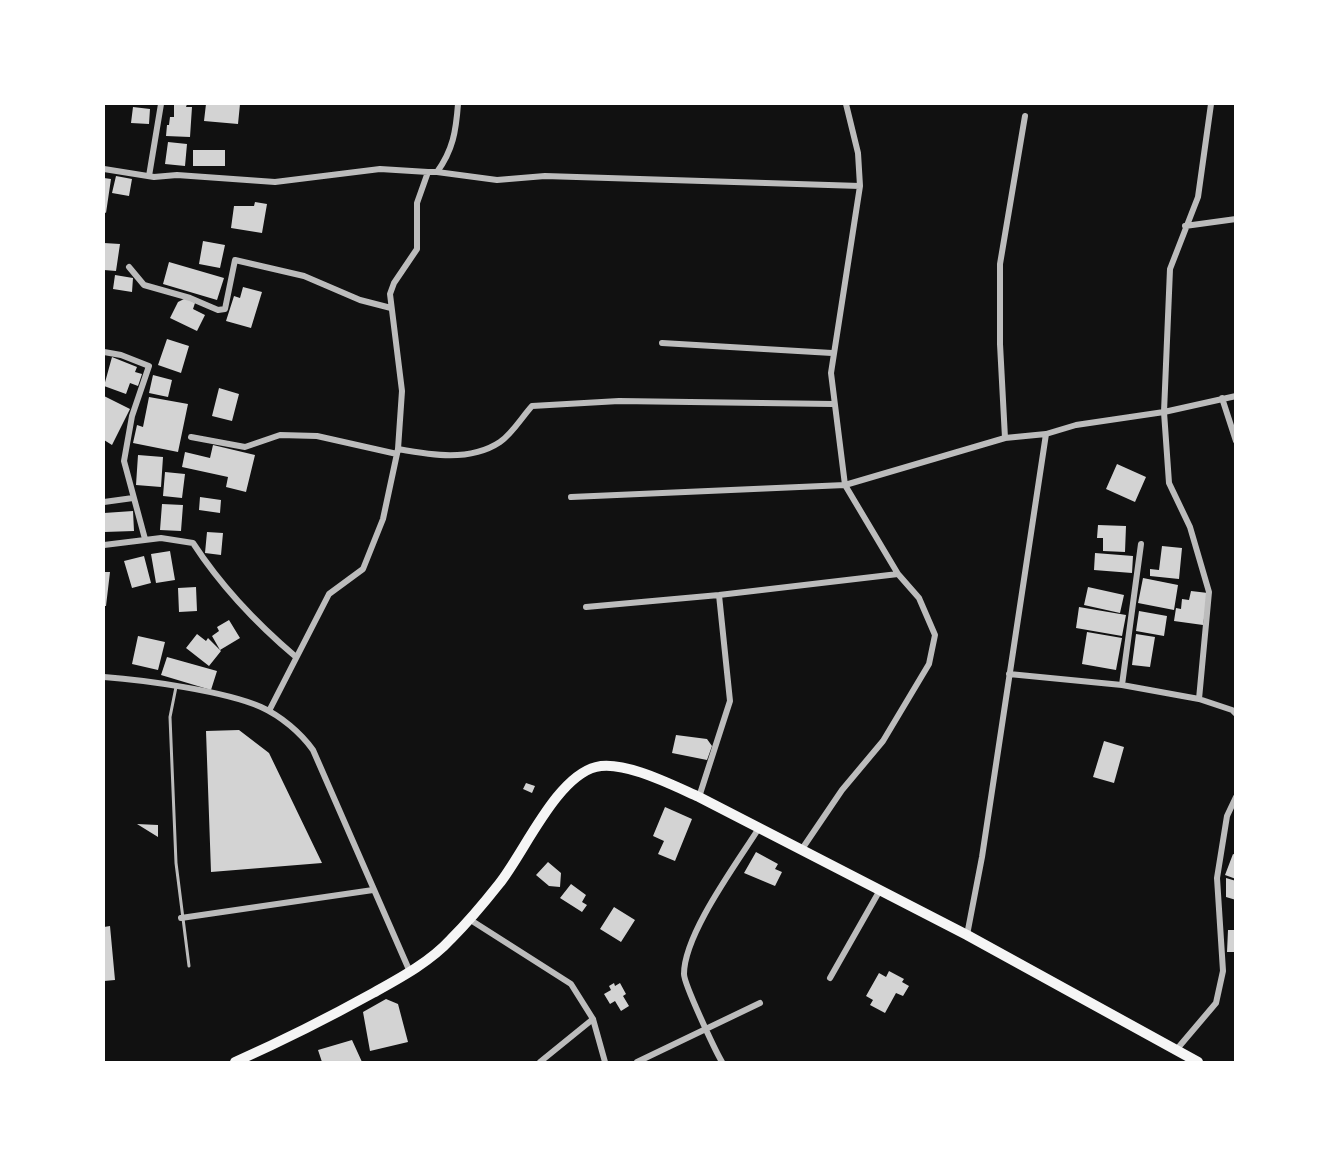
<!DOCTYPE html>
<style>
body{margin:0}
#map{position:relative;width:1339px;height:1166px;overflow:hidden;background:#111;font-family:"DM Sans",sans-serif}
canvas{display:block}
.frame{position:absolute;inset:0;border:105px solid #fff;pointer-events:none}
</style>
<div id="map">
<canvas width="1339" height="1166"></canvas>
<div class="frame"></div>
</div>
<script>
const context = document.querySelector('canvas').getContext('2d');
context.lineJoin = 'round';
function fill(path, color) { context.fillStyle = color; context.fill(path, 'evenodd'); }
function strokePath(path, color, width, dash) { context.strokeStyle = color; context.lineWidth = width; context.lineCap = dash ? 'butt' : 'round'; context.setLineDash(dash || []); context.stroke(path); }
const building = new Path2D(`
 M174 104H187L186 107H192L190 137 166 136 167 125H169L170 117H174Z
 M206 104H240L238 124 204 121Z
 M133 107 150 109 149 124 131 123Z
 M168 142 187 144 185 166 165 164Z
 M193 150H225V166H193Z
 M116 176 132 179 129 196 112 193Z
 M104 178 111 179 106 213 104 212Z
 M255 202 267 204 262 233 231 228 234 206H254Z
 M203 241 225 245 220 268 199 264Z
 M104 243 120 244 116 271 104 270Z
 M169 262 224 278 217 300 163 284Z
 M115 275 133 278 132 292 113 289Z
 M243 287 262 292 251 328 226 321 234 296 240 298Z
 M186 298 195 303 193 309 205 315 197 331 170 318 178 302Z
 M167 339 189 346 181 373 158 365Z
 M112 357 137 367 135 372 142 374 138 386 130 383 126 394 104 386Z
 M153 375 172 380 168 397 149 393Z
 M219 388 239 394 232 421 212 416Z
 M104 396 130 409 112 445 104 440Z
 M149 397 188 404 178 452 133 443 137 425 143 427Z
 M213 445 255 455 246 492 226 487 228 477 182 467 185 452 210 458Z
 M138 455 163 457 161 487 136 485Z
 M1117 464 1146 477 1135 502 1106 489Z
 M165 472 185 474 182 498 163 496Z
 M200 497 221 500 220 513 199 510Z
 M162 504 183 505 181 531 160 530Z
 M133 511 134 531 104 532V513Z
 M1098 525 1126 526 1125 552 1103 551V538H1097Z
 M207 532 223 533 221 555 205 553Z
 M1162 546 1182 548 1179 579 1150 576V569L1159 570Z
 M170 551 175 580 156 583 151 554Z
 M1095 553 1133 556 1132 573 1094 570Z
 M144 556 151 583 132 588 124 561Z
 M104 572H110L106 606H104Z
 M1143 578 1178 585 1174 610 1138 603Z
 M196 587 197 611 179 612 178 588Z
 M1088 587 1124 595 1120 613 1084 605Z
 M1191 591 1208 593 1203 625 1174 621 1176 608 1181 609 1182 599 1189 600Z
 M1079 607 1126 615 1122 636 1076 628Z
 M1139 611 1167 616 1164 636 1136 631Z
 M229 620 240 638 220 650 212 636 219 631 217 627Z
 M1087 632 1122 638 1116 670 1082 664Z
 M197 634 206 641 208 638 221 651 209 666 186 648Z
 M1136 634 1155 637 1150 667 1132 665Z
 M138 636 165 642 158 670 132 664Z
 M167 657 217 671 211 690 161 675Z
 M239 730 269 753 322 863 211 872 206 731Z
 M676 735 707 739 712 746 707 760 672 753Z
 M1104 741 1124 747 1114 783 1093 777Z
 M526 783 535 786 532 793 523 789Z
 M665 807 692 819 675 861 658 854 664 841 653 836Z
 M137 824 158 825V837Z
 M756 852 778 864 775 869 782 872 775 886 744 873Z
 M1233 854 1236 855V879L1225 875Z
 M548 862 561 873 560 887 549 886 536 875Z
 M1226 878 1236 881V900L1226 897Z
 M571 884 586 895 582 902 587 905 582 912 560 898Z
 M614 907 635 920 621 942 600 929Z
 M110 926 115 980 104 981V927Z
 M1228 930H1236V952H1227Z
 M889 971 904 979 902 982 909 986 903 996 896 993 885 1013 870 1005 873 1000 866 996 879 973 886 977Z
 M614 983 615 986 620 983 626 994 623 996 629 1006 621 1011 615 1001 610 1004 604 994 611 990 609 986Z
 M386 999 398 1004 408 1042 370 1051 363 1012Z
 M352 1040 362 1062H322L318 1050Z`);
const service = new Path2D(`
 M176 687 170 717 176 863 189 966`);
const minor = new Path2D(`
 M104 169 154 177 177 175 275 182 380 169 428 172
 M437 172 497 180 545 176 860 186
 M149 176 161 104
 M1185 226 1236 219
 M129 267 144 285 190 298 218 310 225 309 235 260 304 276 360 300 391 308
 M662 343 832 353
 M104 352 121 355 149 366 132 416 124 461 145 539
 M1222 398 1236 441
 M191 437 245 447 280 435 317 436 397 454
 M1005 438 1000 344V264L1025 116
 M398 449C431 455 470 462 500 442 512 434 522 417 532 406L619 401 833 404
 M571 497 845 485 1005 438 1046 434 1076 425 1164 412 1236 396
 M104 502 133 498
 M104 545 161 538 193 543C221 586 257 624 296 657
 M586 607 719 595 898 574
 M1009 674 1122 685 1199 699 1209 592 1190 527 1169 483 1164 412 1170 269 1198 197 1211 104
 M104 677C144 680 225 691 261 707 281 716 301 733 313 750L410 972
 M1122 685 1141 544
 M1199 699 1232 710 1236 714
 M269 711 329 594 363 569 383 519 398 449 402 391 390 294 394 283 417 249V203L428 172H437C453 150 456 131 458 104
 M699 797 730 701 719 595
 M802 849 842 790 883 741 929 664 935 635 919 598 898 574 845 485 831 373 860 186 858 153 846 104
 M181 918 373 890
 M469 919 571 984 593 1019 605 1062
 M967 935 982 857 1046 434
 M830 978 880 890
 M1177 1049 1216 1003 1223 971 1217 878 1227 816 1236 797
 M540 1062 593 1019
 M637 1062 760 1003
 M722 1062C715 1050 684 984 684 974 684 934 737 863 759 828`);
const trunk = new Path2D(`
 M235 1062C282 1041 328 1018 373 993 400 978 430 962 451 939 468 922 484 903 499 884 524 853 556 777 596 767 624 760 674 786 699 797L967 935 1198 1062`);
fill(building, '#d3d3d3');
strokePath(service, '#bcbcbc', 3);
strokePath(minor, '#bcbcbc', 6);
strokePath(trunk, '#f5f5f5', 10);
</script>
